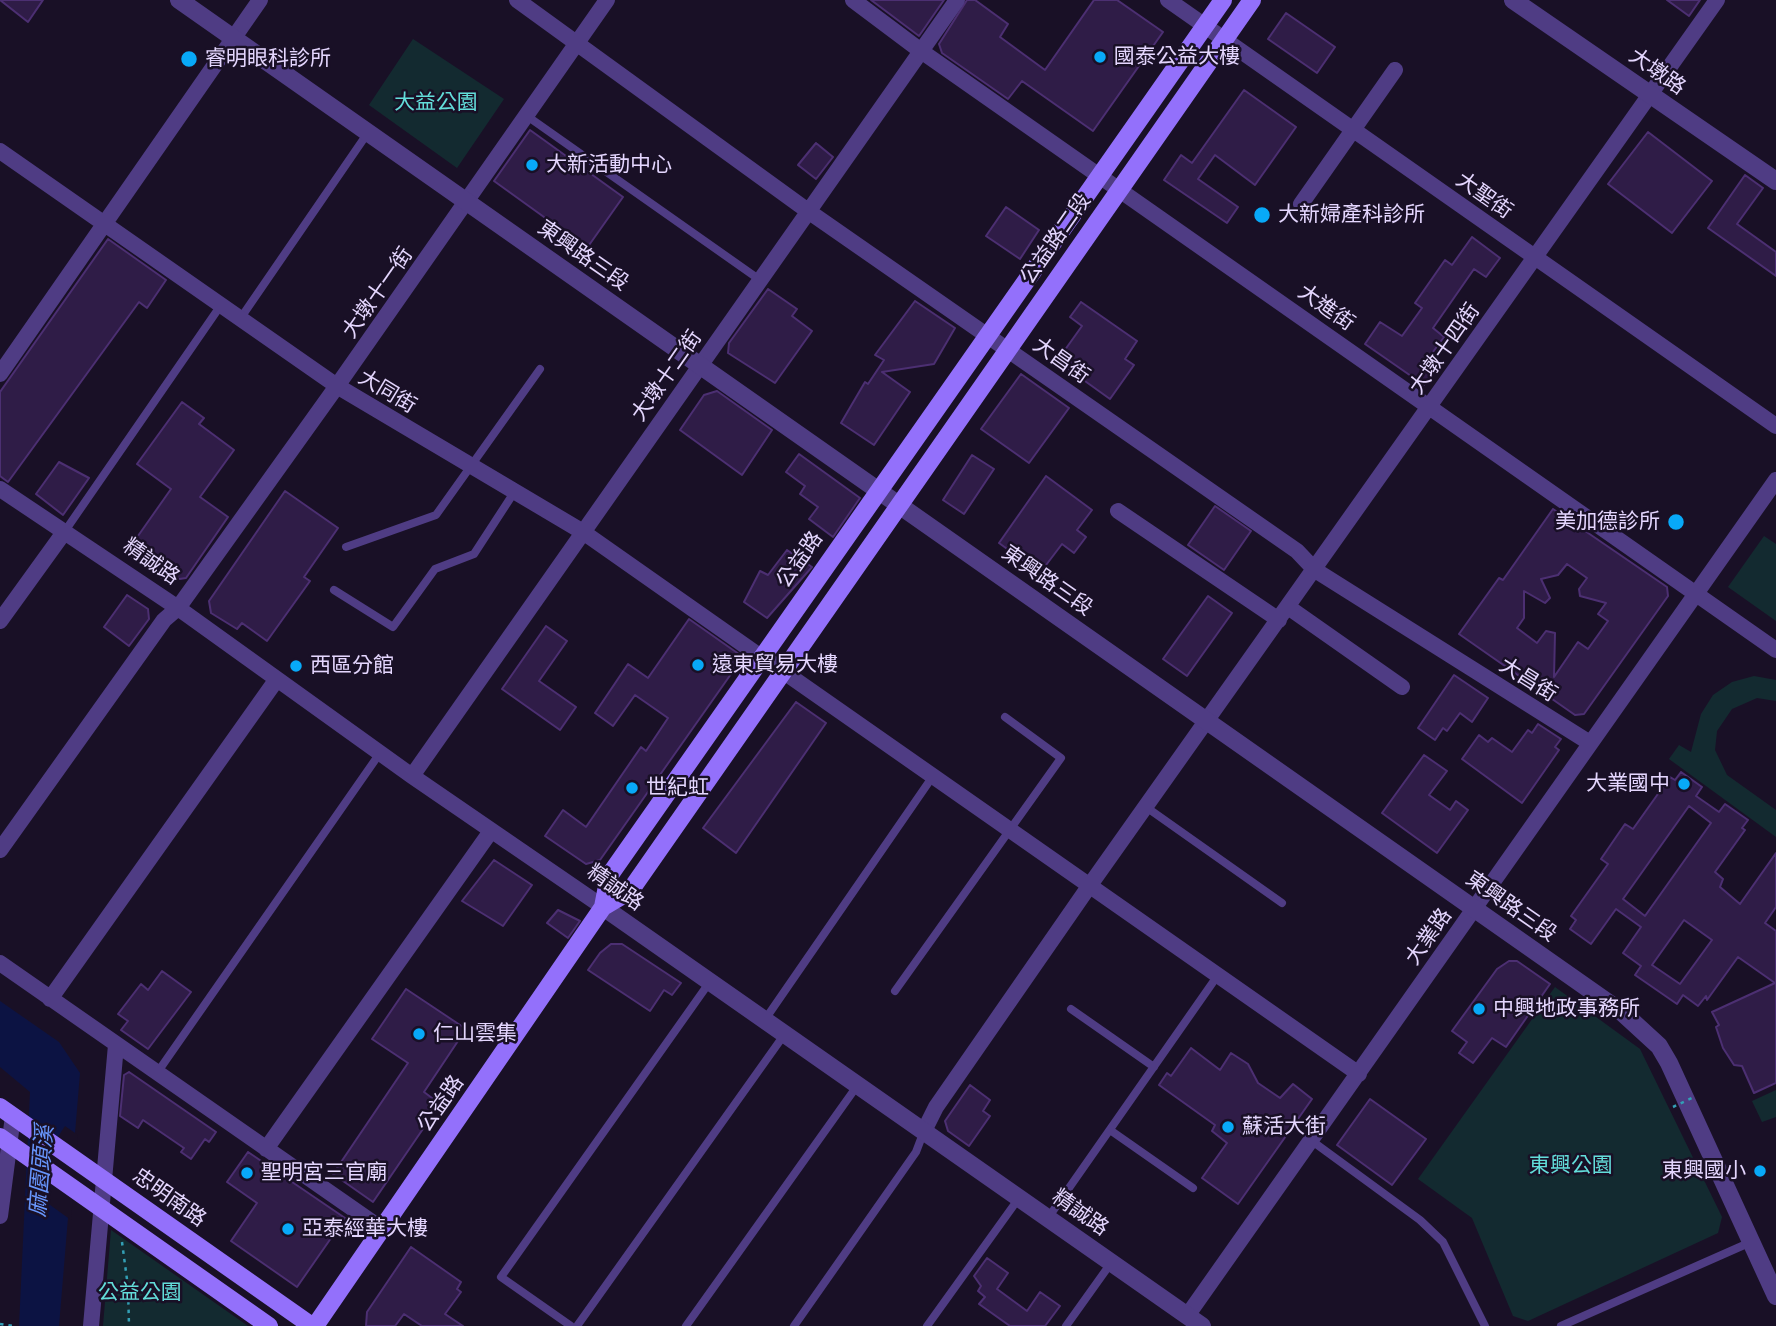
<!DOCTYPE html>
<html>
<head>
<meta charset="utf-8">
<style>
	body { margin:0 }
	canvas { display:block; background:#191026 }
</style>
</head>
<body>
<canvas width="1776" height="1326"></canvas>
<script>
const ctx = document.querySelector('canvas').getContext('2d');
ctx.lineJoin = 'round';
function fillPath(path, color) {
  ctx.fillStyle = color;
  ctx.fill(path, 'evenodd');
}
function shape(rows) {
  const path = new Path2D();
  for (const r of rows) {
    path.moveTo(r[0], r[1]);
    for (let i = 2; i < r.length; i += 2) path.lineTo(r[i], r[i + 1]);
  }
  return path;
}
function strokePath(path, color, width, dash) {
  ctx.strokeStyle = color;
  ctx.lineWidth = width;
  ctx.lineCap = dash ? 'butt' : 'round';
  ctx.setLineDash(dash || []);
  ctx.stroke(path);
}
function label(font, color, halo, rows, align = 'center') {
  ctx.font = font + ' "Noto Sans","Noto Sans TC",sans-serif';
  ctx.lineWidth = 5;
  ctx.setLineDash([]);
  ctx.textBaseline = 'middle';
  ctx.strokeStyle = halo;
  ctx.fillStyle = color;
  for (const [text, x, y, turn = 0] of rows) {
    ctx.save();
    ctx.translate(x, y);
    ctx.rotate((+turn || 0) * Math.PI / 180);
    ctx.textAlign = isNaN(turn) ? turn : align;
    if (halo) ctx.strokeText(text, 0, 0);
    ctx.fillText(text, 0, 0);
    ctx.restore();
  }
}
fillPath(shape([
	[413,39,504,99,457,168,369,105],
	[1764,536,1776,544,1776,621,1728,587],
	[1754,676,1776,680,1776,701,1757,698,1732,709,1717,731,1715,750,1727,775,1776,810,1776,837,1669,759,1679,745,1691,752,1701,714,1713,695,1732,682],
	[1555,987,1640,1049,1722,1217,1718,1233,1528,1321,1513,1316,1472,1218,1418,1179],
	[1776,1090,1776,1117,1762,1122,1752,1101],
	[111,1230,121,1237,248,1326,103,1326]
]), '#132a30');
fillPath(shape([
	[0,1001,59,1042,80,1073,59,1326,19,1326,30,1092,0,1067]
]), '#0c1343');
fillPath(shape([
	[65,1126,78,1135,71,1220,25,1187]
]), '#191026');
const building = shape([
	[0,0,43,0,28,22,0,0],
	[871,0,944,0,919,36,871,0],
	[967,0,975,0,1008,24,1000,37,1045,70,1094,0,1117,0,1163,32,1093,131,1022,81,1008,99,942,53,939,44,967,0],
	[1667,0,1700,0,1689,16,1667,0],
	[1286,13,1335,47,1317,73,1268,39,1286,13],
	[1244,90,1296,127,1255,185,1215,155,1198,179,1238,207,1227,223,1164,180,1181,155,1192,163,1244,90],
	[530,130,623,197,587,248,494,181,530,130],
	[1648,132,1712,181,1672,233,1608,184,1648,132],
	[816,143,833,157,816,179,798,165,816,143],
	[1745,175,1763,188,1737,224,1776,252,1776,276,1708,228,1745,175],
	[1006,207,1039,230,1020,259,986,236,1006,207],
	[1472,237,1500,258,1486,277,1474,269,1433,328,1444,337,1430,356,1440,363,1424,385,1365,344,1380,322,1402,336,1422,308,1415,303,1445,260,1452,265,1472,237],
	[108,239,166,280,147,308,139,302,8,482,0,476,0,392,108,239],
	[768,289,797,309,792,316,812,331,775,383,728,353,729,343,768,289],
	[915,301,955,328,934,364,882,372,910,392,874,445,841,423,865,382,868,384,884,360,875,355,915,301],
	[1081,302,1137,341,1125,359,1134,365,1110,399,1057,361,1082,326,1070,317,1081,302],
	[1021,374,1069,408,1029,463,981,429,1021,374],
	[717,391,772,430,742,475,680,430,704,395,717,391],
	[182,402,204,418,199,424,234,450,200,497,228,517,186,578,166,581,126,553,171,489,137,464,182,402],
	[799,454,860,498,833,537,809,519,818,507,800,494,805,486,786,472,799,454],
	[972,455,994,469,964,514,943,500,972,455],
	[59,462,89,478,63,515,36,494,59,462],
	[1046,476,1092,510,1077,530,1086,537,1074,553,1062,544,1040,573,999,543,1046,476],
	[285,491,338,528,304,577,310,581,267,641,242,623,237,629,211,613,209,601,285,491],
	[1215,506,1251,531,1224,570,1188,545,1215,506],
	[1553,509,1667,587,1668,596,1584,714,1575,715,1459,634,1499,578,1503,580,1553,509],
	[1567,564,1587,578,1579,589,1580,596,1606,603,1598,614,1608,621,1588,649,1578,642,1554,677,1555,633,1546,631,1537,643,1517,628,1524,618,1524,591,1545,603,1550,598,1541,579,1558,575,1567,564],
	[787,550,812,567,767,618,744,602,760,571,768,575,787,550],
	[127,595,148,609,149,619,129,646,104,627,127,595],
	[1208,596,1232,613,1187,676,1163,659,1208,596],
	[689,619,743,657,600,860,586,864,545,836,563,810,586,827,641,747,646,751,668,718,635,695,613,726,595,713,628,664,648,678,689,619],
	[546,626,567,641,539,681,576,707,560,730,502,689,546,626],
	[1454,675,1488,698,1472,722,1460,713,1447,731,1443,728,1435,740,1418,728,1454,675],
	[796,702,826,723,736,853,703,828,796,702],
	[1538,724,1561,739,1555,747,1559,750,1522,803,1462,759,1479,735,1488,742,1492,738,1512,752,1528,730,1532,733,1538,724],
	[1424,755,1447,771,1429,795,1450,810,1456,801,1468,810,1437,853,1382,813,1424,755],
	[1681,772,1702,787,1696,796,1719,812,1725,804,1748,820,1742,828,1745,830,1715,872,1723,879,1720,887,1740,904,1776,853,1776,907,1765,923,1776,931,1776,1083,1754,1093,1742,1066,1734,1065,1723,1048,1716,1027,1719,1025,1712,1012,1775,983,1738,957,1707,1000,1706,996,1698,1006,1683,995,1677,1004,1635,975,1641,966,1623,953,1641,927,1616,909,1591,944,1570,929,1576,920,1571,916,1608,864,1601,859,1625,824,1633,829,1670,777,1675,780,1681,772],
	[1689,806,1711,823,1645,916,1623,899,1689,806],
	[1684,920,1712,940,1680,984,1652,965,1684,920],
	[494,860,532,885,503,926,462,901,494,860],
	[558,910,580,921,568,938,547,923,558,910],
	[611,944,622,944,681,983,672,995,664,990,650,1011,588,970,600,953,611,944],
	[1509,961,1517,961,1550,984,1506,1047,1492,1038,1473,1063,1459,1053,1467,1042,1452,1031,1497,969,1509,961],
	[162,971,191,992,148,1049,121,1030,128,1021,118,1014,141,984,148,990,162,971],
	[406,989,466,1029,424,1092,440,1104,373,1202,333,1174,408,1063,372,1039,406,989],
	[1191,1048,1220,1070,1231,1053,1248,1064,1258,1083,1280,1098,1293,1084,1312,1099,1238,1204,1202,1178,1227,1143,1212,1131,1215,1125,1159,1085,1167,1073,1171,1076,1191,1048],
	[129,1072,216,1132,209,1142,205,1139,191,1159,181,1152,184,1148,143,1120,138,1128,120,1116,124,1075,129,1072],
	[970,1085,990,1100,983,1111,990,1116,969,1146,948,1131,945,1121,970,1085],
	[1370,1099,1426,1139,1392,1185,1337,1145,1370,1099],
	[248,1152,345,1218,297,1287,231,1241,257,1203,227,1182,248,1152],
	[411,1247,461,1282,457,1289,461,1292,445,1314,463,1326,422,1326,404,1314,395,1326,366,1326,367,1312,411,1247],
	[987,1258,1008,1273,997,1289,1027,1311,1040,1292,1060,1306,1045,1326,1010,1326,979,1304,985,1297,978,1291,981,1286,974,1276,987,1258]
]);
fillPath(building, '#2f1c47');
strokePath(building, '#4c2f72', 2);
strokePath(shape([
	[122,1242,128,1287,129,1326],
	[0,1324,13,1326]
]), '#339fb5', 2.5, [3.5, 5]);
strokePath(shape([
	[527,116,760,280],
	[240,319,367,134],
	[65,531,221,305],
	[346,547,436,515,540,369],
	[334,590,393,627,435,569,474,554,515,491],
	[1146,807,1282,903],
	[895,991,1061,758,1005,717],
	[1071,1009,1154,1067],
	[764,1021,933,776],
	[157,1073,380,753],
	[1110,1130,1193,1188],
	[1312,1141,1420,1220,1443,1242,1485,1326],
	[1048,1218,1218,975],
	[571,1326,501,1277,709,983],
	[577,1326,784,1035],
	[686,1326,857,1086],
	[794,1326,916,1152,924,1131],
	[927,1326,1019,1198],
	[1066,1326,1111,1263],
	[1561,1326,1751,1242]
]), '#4f3c84', 8);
strokePath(shape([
	[517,0,808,211,1297,551,1315,570,1590,743],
	[853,0,921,51,1776,650],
	[1168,0,1776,426],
	[0,151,337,386,583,532,761,657],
	[1301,204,1395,70],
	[0,374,260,0],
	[0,489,178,608,412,776,603,907],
	[1118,511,1279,620],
	[1288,607,1402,687],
	[0,621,65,531],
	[784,672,1359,1074],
	[412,776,957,0],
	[0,850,164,620,178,608,337,386,607,0],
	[0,963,382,1229],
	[50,999,277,679],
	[924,1131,936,1107,1090,885,1717,0],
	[266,1149,491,831],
	[0,1216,13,1116],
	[1187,1316,1776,480],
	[91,1326,116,1045]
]), '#4f3c84', 16);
strokePath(shape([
	[179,0,1623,1013,1659,1046,1669,1063,1776,1296],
	[1513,0,1776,181],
	[761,657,784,672],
	[603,907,1202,1326]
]), '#4f3c84', 18);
strokePath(shape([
	[603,907,609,876,1223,0],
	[0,1107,312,1326],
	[0,1137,269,1326],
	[315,1326,603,907,630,891,1252,0]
]), '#9370fb', 18);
strokePath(shape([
	[1673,1107,1694,1097]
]), '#339fb5', 2.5, [3.5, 5]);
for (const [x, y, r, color] of [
	[1100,57,7,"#08a9f8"],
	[189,59,9,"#08a9f8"],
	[532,165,7,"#08a9f8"],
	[1262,215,9,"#08a9f8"],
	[1676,522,9,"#08a9f8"],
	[698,665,7,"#08a9f8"],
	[296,666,7,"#08a9f8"],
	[1684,784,7,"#08a9f8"],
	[632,788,7,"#08a9f8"],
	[1479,1009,7,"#08a9f8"],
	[419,1034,7,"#08a9f8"],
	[1228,1127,7,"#08a9f8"],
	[1760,1171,7,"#08a9f8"],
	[247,1173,7,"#08a9f8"],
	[288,1229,7,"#08a9f8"]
]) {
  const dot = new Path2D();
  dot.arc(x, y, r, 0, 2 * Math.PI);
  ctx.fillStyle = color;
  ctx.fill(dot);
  strokePath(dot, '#191026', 2.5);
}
label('21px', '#e4d6fe', '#191026', [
	["國泰公益大樓",1114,57],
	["睿明眼科診所",205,59],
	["大新活動中心",546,165],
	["大新婦產科診所",1278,215],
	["美加德診所",1660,522,"right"],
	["遠東貿易大樓",712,665],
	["西區分館",310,666],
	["大業國中",1670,784,"right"],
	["世紀虹",646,788],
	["中興地政事務所",1493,1009],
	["仁山雲集",433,1034],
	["蘇活大街",1242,1127],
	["東興國小",1746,1171,"right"],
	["聖明宮三官廟",261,1173],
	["亞泰經華大樓",302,1229]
], 'left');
label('21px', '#e4d6fe', '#191026', [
	["大墩路",1657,72,35],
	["大聖街",1484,196,35],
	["公益路二段",1056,239,-55],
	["東興路三段",583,256,35],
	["大墩十一街",378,293,-55],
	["大進街",1326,308,35],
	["大墩十四街",1445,349,-55],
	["大昌街",1061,361,35],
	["大墩十二街",667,376,-55],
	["大同街",387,392,31],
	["公益路",800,560,-55],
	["精誠路",151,562,35],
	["東興路三段",1047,581,35],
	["大昌街",1528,680,32],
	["精誠路",615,888,35],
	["東興路三段",1511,907,35],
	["大業路",1429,937,-55],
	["公益路",441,1104,-55],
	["忠明南路",169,1198,35],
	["精誠路",1080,1213,35]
]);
label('21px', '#63ddda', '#191026', [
	["大益公園",436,103],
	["東興公園",1571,1166],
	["公益公園",140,1293]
]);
label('italic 23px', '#6795fb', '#191026', [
	["麻園頭溪",42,1171,-85]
]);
</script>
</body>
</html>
